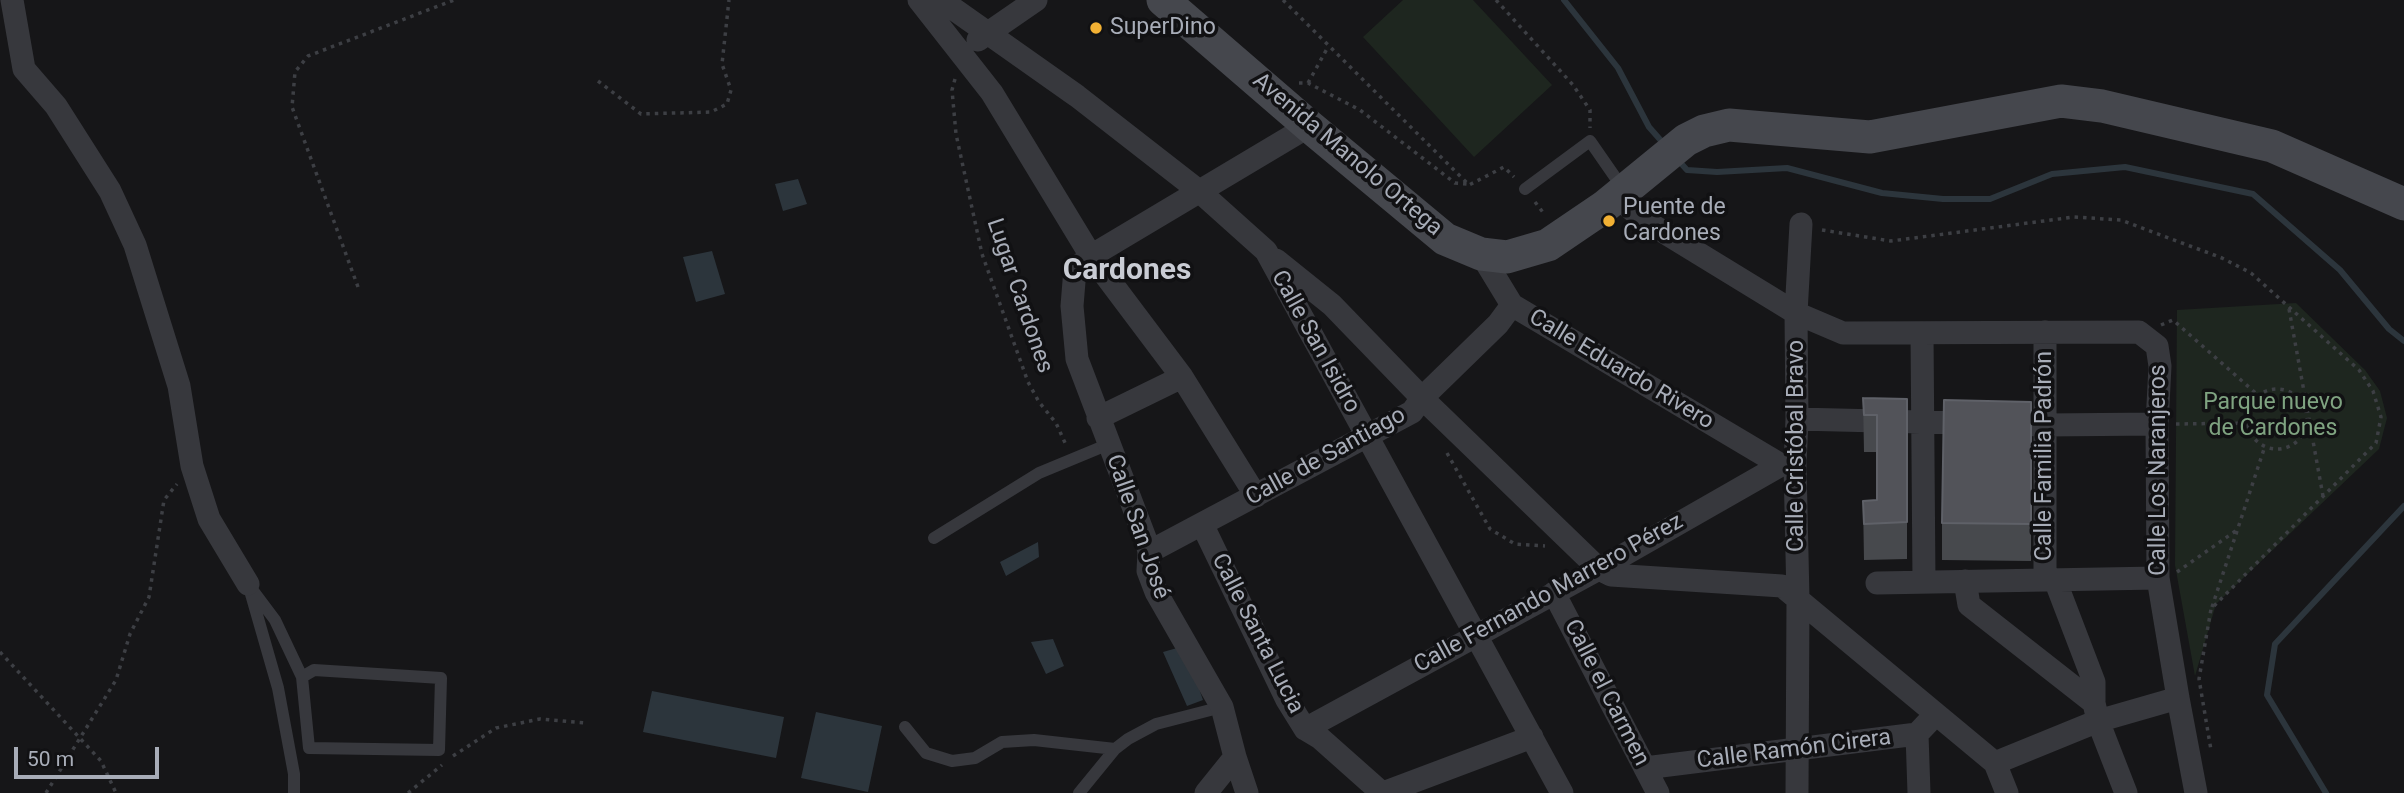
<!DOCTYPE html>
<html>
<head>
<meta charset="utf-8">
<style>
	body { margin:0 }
	#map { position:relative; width:2404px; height:793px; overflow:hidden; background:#161618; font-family:Roboto,sans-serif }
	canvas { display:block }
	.scale { position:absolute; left:14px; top:747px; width:145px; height:32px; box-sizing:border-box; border:4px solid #a8adb8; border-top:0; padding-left:9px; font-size:21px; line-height:24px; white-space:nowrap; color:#a8adb8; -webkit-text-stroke:5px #111113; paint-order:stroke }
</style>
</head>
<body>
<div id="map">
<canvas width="2404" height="793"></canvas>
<div class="scale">50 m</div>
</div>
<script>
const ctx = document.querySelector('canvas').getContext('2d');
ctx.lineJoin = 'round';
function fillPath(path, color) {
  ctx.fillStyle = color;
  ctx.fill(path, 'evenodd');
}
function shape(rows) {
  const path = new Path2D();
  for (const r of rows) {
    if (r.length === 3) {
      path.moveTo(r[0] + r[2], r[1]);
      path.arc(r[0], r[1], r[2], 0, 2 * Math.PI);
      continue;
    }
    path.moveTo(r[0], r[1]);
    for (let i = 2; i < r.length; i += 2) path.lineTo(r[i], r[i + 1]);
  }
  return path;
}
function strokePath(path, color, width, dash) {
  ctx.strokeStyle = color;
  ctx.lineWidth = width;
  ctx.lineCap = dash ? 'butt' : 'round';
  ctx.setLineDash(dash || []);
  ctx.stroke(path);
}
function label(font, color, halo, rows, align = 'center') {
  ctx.font = font + ' Roboto,sans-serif';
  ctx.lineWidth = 7;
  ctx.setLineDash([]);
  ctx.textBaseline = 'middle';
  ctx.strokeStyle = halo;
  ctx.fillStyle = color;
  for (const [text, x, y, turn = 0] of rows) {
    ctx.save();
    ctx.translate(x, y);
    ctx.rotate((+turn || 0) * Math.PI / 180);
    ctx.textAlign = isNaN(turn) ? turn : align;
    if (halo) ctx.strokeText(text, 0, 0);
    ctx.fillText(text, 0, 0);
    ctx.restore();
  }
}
fillPath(shape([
	[1403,0,1473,0,1552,85,1474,157,1363,37],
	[2296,303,2365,370,2380,391,2387,418,2379,449,2216,604,2195,676,2175,565,2177,310]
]), '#1e261f');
fillPath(shape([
	[798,179,807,204,783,211,775,184],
	[712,251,725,294,696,302,683,257],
	[1038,542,1039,557,1006,576,1000,562],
	[1053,639,1064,666,1046,674,1031,642],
	[1177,648,1195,677,1203,700,1187,706,1163,652],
	[652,691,784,717,776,758,643,732],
	[816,712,882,726,868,792,801,778]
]), '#2c353c');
strokePath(shape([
	[1564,0,1618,68,1649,127,1664,144],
	[1678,160,1687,170,1717,172,1787,168,1882,193,1943,199,1990,199,2052,174,2125,167,2253,194,2340,270,2389,329,2404,341],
	[2326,793,2267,695,2275,644,2404,506]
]), '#2c353c', 6);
strokePath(shape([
	[1283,0,1469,185,1504,167,1514,177],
	[1496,0,1573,85,1590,110,1590,128],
	[955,79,952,90,956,134,982,254,1028,382,1039,402,1056,423,1066,445],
	[598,81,641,114,711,112,727,104,731,90,722,64,729,0],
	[1299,83,1308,83,1360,110,1455,183,1467,184],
	[1308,83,1328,47],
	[1535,202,1545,215],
	[1822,230,1891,241,2074,217,2121,220,2222,258,2251,273,2359,370,2373,391,2381,417,2376,443,2211,609,2199,679,2211,750],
	[358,287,292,107,295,72,308,56,454,0],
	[2289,309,2323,496],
	[2161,325,2173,320,2259,396],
	[2277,419,30],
	[2176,424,2248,423],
	[1447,453,1490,529,1515,544,1545,546],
	[2177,572,2237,530],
	[2212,607,2265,446],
	[0,652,101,761,116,793],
	[453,756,496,728,540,719,585,723],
	[46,793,116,680,130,634,149,597,164,500,177,484],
	[408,793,442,765]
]), '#3d3f44', 3.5, [3.5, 5]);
strokePath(shape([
	[1525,189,1590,141,1624,190],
	[934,538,1039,473,1109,444],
	[248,584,275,620,302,677,309,748,439,750,441,678,314,670,302,677],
	[251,594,278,688,294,774,294,793],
	[905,727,926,753,952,761,975,758,1002,742,1034,740,1115,749],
	[1079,793,1115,749,1128,739,1156,724,1222,707]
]), '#37383d', 12);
strokePath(shape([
	[12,0,24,69,56,106,110,191,135,245,179,386,192,466,209,519,248,584],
	[919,0,992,93,1091,256,1182,377,1256,496],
	[941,0,1077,96,1199,191,1266,251,1562,793],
	[978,40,1036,0],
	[1617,197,1644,220,1796,313,1797,419,1795,465,1798,599,1797,793],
	[1801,224,1796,313,1843,333,2139,332,2157,346,2160,366,2157,424,2158,578,2178,698,2196,793],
	[1481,254,1512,305,1781,465],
	[1276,260,1332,305,1422,398,1599,569,1611,575,1782,586,1995,763,2007,793],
	[1922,333,1924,582],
	[1098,418,1182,377],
	[1797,419,2045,425,2157,424],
	[1202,524,1287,700,1305,729,1320,738,1382,793],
	[1149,552,1412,412,1422,398,1498,324,1512,305],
	[2045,580,2045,332],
	[2055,580,2094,682,2094,703,2098,721,2126,793],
	[1965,581,1969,605,2094,703],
	[1877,583,2158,578],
	[1554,593,1658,793],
	[1305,729,1599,569,1781,465,1795,465],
	[1917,734,1919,793],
	[1995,763,2098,721,2178,698],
	[1645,768,1917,734,1935,715],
	[1206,793,1235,757],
	[1247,793,1235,757,1222,707,1156,592,1148,571,1149,552,1147,543,1077,359,1072,306,1075,269,1091,256,1309,126],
	[1383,793,1532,737]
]), '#37383d', 23);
strokePath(shape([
	[1163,0,1309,126,1445,239,1481,254,1507,257,1548,245,1604,207,1686,140,1704,131,1729,125,1870,137,2061,101,2102,106,2272,146,2404,204]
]), '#45474d', 33);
fillPath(shape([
	[1863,398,1907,399,1907,559,1864,560,1863,501,1877,500,1877,452,1864,452],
	[2031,402,2031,561,1942,560,1942,523]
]), '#47494d');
const building = shape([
	[1863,398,1907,399,1907,522,1864,524,1863,501,1877,500,1877,415,1864,415,1863,398],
	[1944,400,2031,402,2031,524,1942,523,1944,400]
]);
fillPath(building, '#525359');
strokePath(building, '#5f6168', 2);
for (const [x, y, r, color] of [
	[1096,28,7,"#f2b134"],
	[1609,221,7,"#f2b134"]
]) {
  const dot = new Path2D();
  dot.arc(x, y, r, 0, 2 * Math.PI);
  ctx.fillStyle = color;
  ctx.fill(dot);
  strokePath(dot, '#111113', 2.5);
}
label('23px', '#a8adb8', '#111113', [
	["SuperDino",1110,28],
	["Puente de",1623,208],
	["Cardones",1623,234]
], 'left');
label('23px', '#a8adb8', '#111113', [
	["Avenida Manolo Ortega",1347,155,40],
	["Lugar Cardones",1019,296,71],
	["Calle San Isidro",1315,342,61],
	["Calle Eduardo Rivero",1621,370,31],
	["Calle Cristóbal Bravo",1797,446,-90],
	["Calle Familia Padrón",2045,456,-90],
	["Calle de Santiago",1326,457,-29],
	["Calle Los Naranjeros",2159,470,-90],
	["Calle San José",1137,527,71],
	["Calle Fernando Marrero Pérez",1549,594,-29],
	["Calle Santa Lucia",1257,634,63],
	["Calle el Carmen",1606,693,63],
	["Calle Ramón Cirera",1794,750,-7]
]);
label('23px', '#7fa381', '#111113', [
	["Parque nuevo",2273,403],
	["de Cardones",2273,429]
]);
label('bold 30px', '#c9ccd4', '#111113', [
	["Cardones",1127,271]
]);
</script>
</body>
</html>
